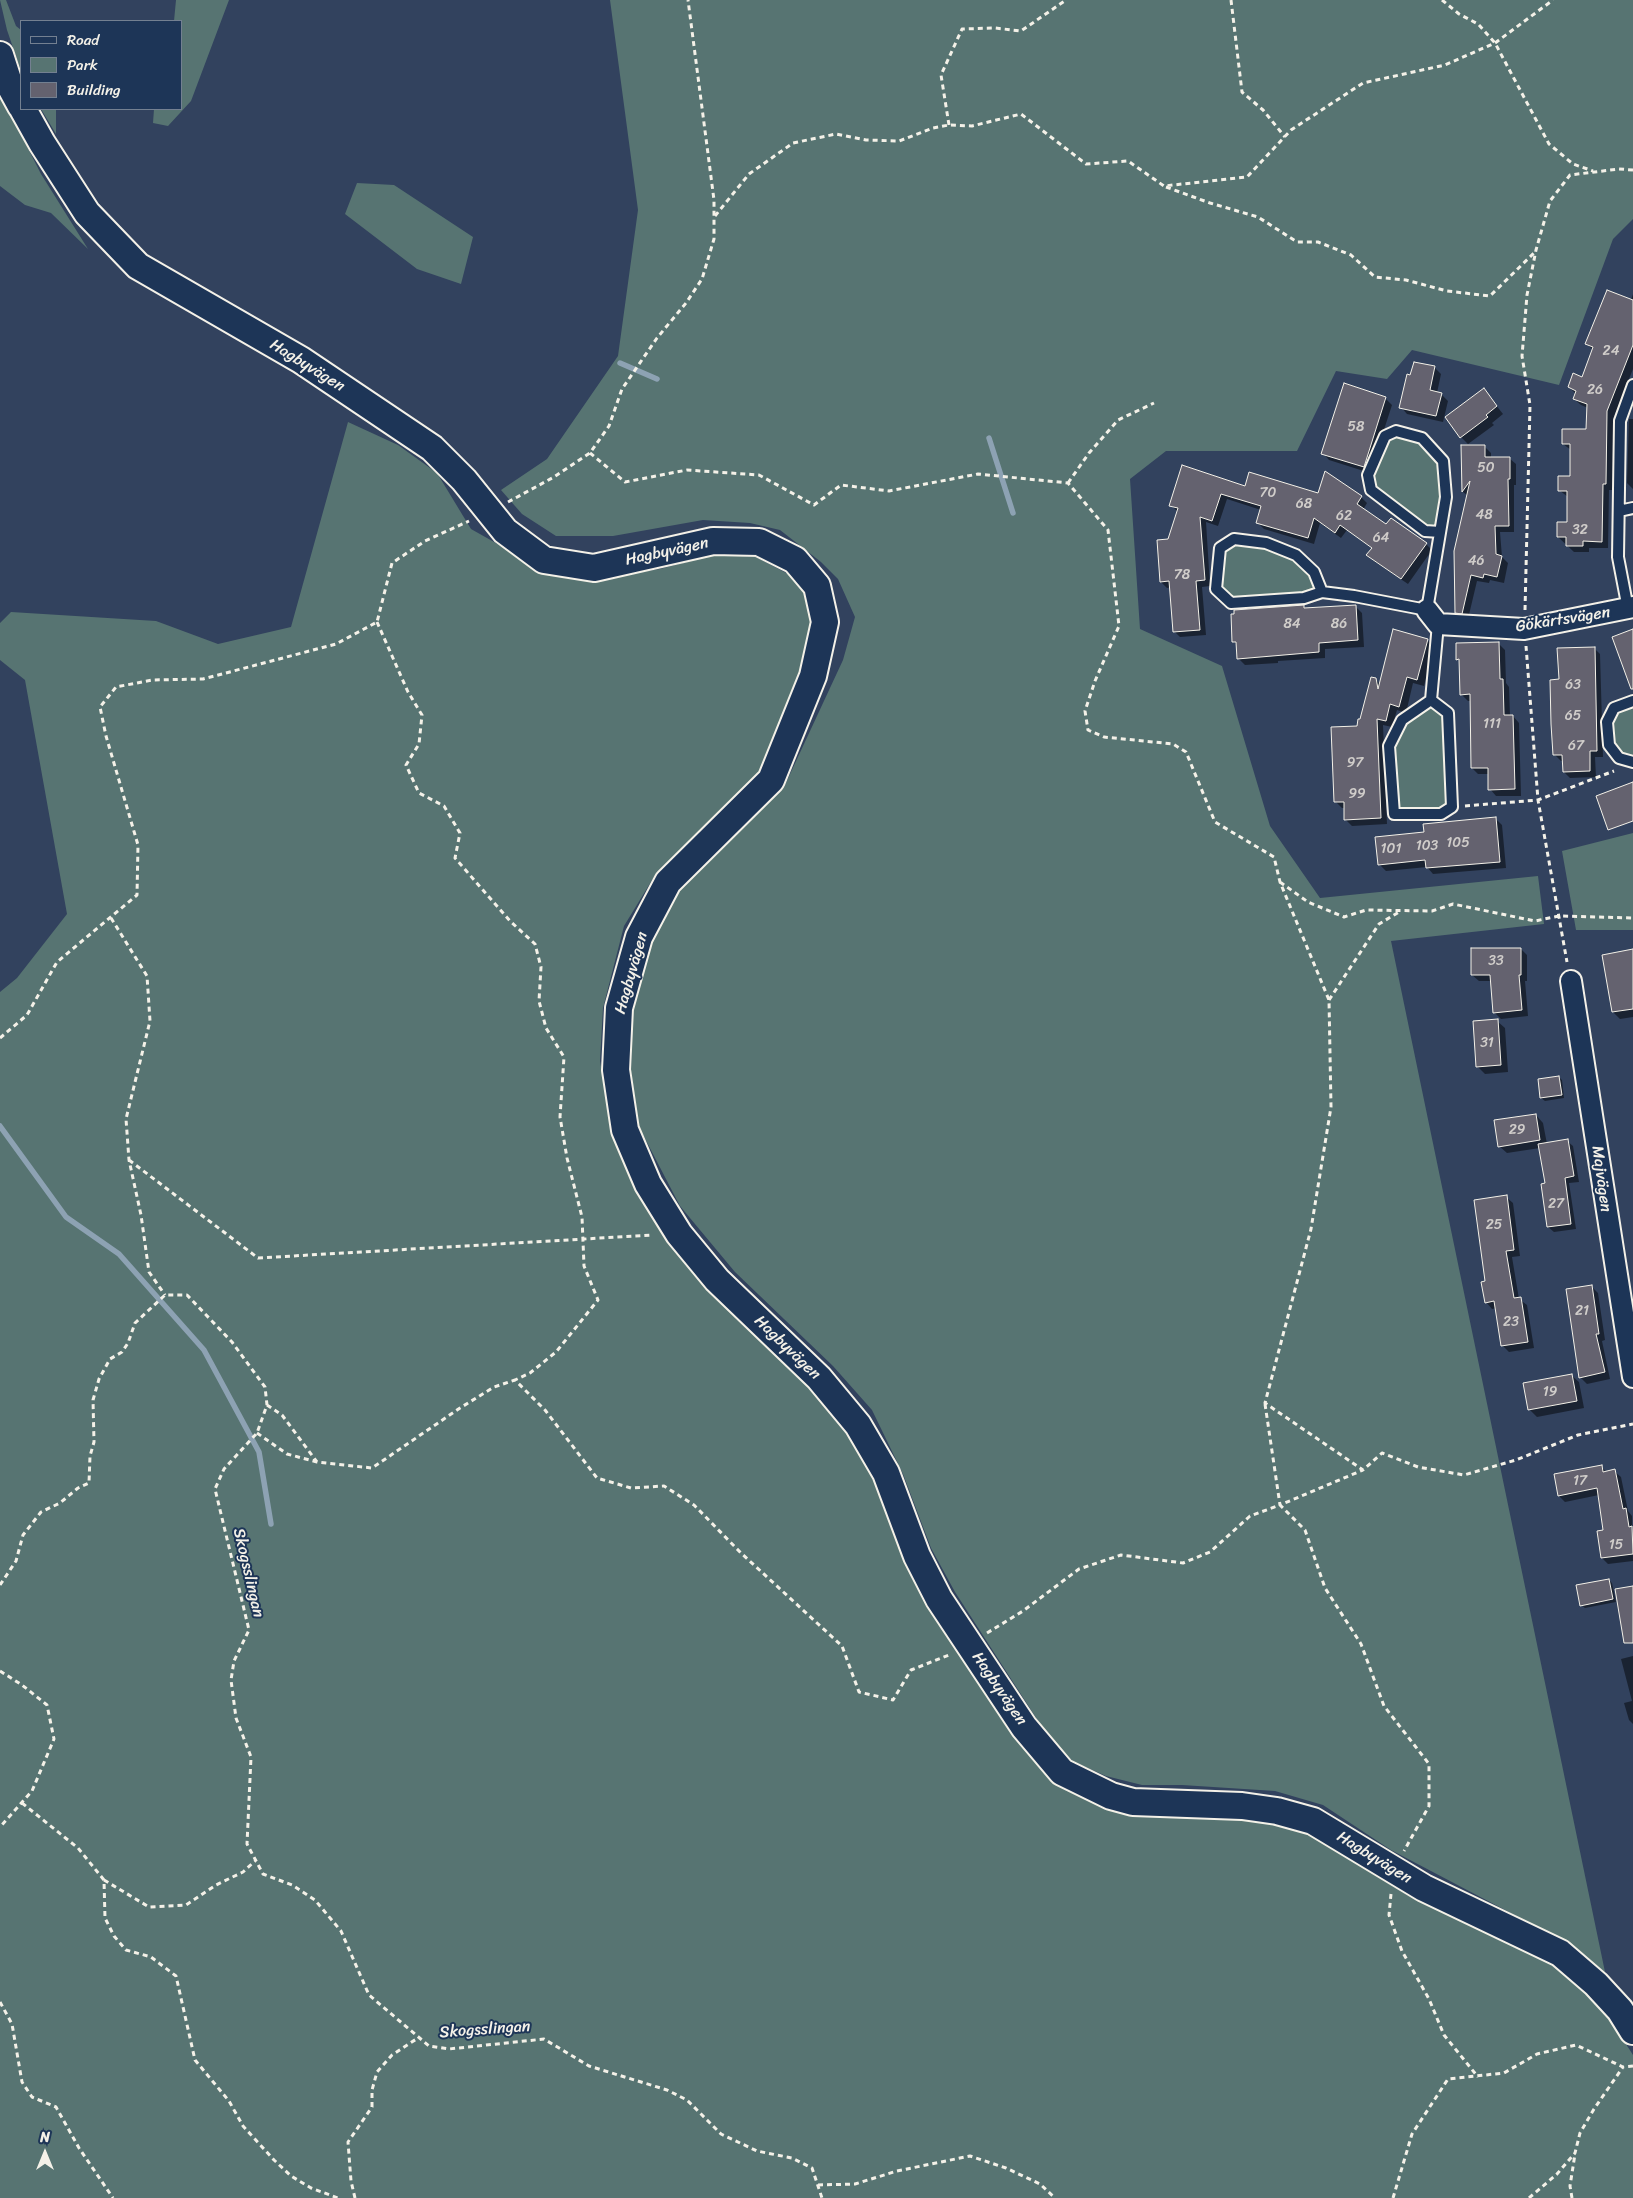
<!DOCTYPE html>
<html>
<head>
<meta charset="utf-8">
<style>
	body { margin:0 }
	#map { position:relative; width:1633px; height:2198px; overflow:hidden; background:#32425e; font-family:Sriracha,sans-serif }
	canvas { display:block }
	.legend { position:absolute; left:20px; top:20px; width:162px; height:90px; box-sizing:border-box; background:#1d3557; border:1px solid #738091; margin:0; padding:6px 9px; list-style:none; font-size:15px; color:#f4f1e8 }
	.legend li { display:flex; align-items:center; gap:10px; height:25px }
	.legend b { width:25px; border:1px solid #738091 }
	.north { position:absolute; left:20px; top:2128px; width:50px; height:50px; -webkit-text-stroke:4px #1d3557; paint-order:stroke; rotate:0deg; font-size:14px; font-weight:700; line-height:20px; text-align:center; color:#f4f1e8 }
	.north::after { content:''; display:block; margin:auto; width:18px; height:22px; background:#f4f1e8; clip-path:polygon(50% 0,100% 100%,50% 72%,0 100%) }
</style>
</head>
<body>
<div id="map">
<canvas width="1633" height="2198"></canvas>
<ul class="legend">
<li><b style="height:6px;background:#1d3557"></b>Road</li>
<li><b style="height:14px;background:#577472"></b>Park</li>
<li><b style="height:14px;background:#64626f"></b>Building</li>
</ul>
<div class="north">N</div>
</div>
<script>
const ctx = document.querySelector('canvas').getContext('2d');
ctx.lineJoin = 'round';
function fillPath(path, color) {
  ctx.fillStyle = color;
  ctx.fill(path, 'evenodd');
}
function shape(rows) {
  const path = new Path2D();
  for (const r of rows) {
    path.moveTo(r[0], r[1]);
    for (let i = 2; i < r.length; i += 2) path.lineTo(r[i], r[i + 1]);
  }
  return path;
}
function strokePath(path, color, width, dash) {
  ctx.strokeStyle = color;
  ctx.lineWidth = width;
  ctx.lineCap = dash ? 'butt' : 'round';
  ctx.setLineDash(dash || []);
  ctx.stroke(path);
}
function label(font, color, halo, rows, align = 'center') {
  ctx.font = font + ' Sriracha,sans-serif';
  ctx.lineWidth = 4;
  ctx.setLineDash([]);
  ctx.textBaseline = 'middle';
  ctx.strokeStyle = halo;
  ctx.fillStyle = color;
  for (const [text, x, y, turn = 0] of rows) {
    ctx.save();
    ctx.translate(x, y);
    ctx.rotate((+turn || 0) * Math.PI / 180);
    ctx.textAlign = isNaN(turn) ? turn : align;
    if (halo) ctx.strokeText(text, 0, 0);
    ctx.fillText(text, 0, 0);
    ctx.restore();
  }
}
fillPath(shape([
	[0,0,6,0,16,26,21,30,21,71,7,30],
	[176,0,229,0,191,101,168,126,153,123,154,109,181,109,181,21,174,21],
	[610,0,1633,0,1633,219,1613,239,1559,385,1412,350,1387,379,1336,371,1297,451,1166,451,1130,479,1140,629,1222,666,1270,826,1320,898,1538,876,1544,924,1391,941,1605,1972,1566,1942,1391,1850,1323,1805,1275,1791,1182,1785,1142,1785,1106,1776,1074,1762,1051,1741,955,1592,931,1548,903,1474,872,1410,833,1366,735,1272,680,1206,639,1127,631,1072,632,1008,650,938,680,890,784,787,843,660,855,617,838,579,821,562,780,530,750,523,703,520,613,536,556,536,522,514,501,490,547,459,618,356,638,210],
	[0,93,41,174,88,249,51,213,25,205,0,186],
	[41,109,56,109,56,134],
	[357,183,394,185,473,237,461,284,417,269,345,214],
	[348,422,398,445,437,473,471,529,549,573,605,577,660,569,717,554,756,557,788,574,807,596,813,622,808,651,760,773,657,872,624,926,603,1008,600,1061,613,1132,842,1419,881,1487,905,1555,1104,1807,1149,1816,1280,1820,1340,1851,1407,1895,1552,1960,1585,1989,1610,2019,1633,2055,1633,2198,0,2198,0,992,17,978,67,914,25,680,0,660,0,623,11,612,156,621,218,644,291,627],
	[1396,431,1422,438,1443,461,1440,532,1425,531,1371,490,1368,475,1385,436],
	[1234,539,1296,555,1322,592,1231,603,1216,589,1220,548],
	[1431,700,1448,713,1452,807,1441,814,1394,814,1389,746,1402,720],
	[1633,701,1633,762,1609,745,1614,708],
	[1633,833,1633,930,1576,930,1562,851]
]), '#577472');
fillPath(shape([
	[1633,294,1633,369,1613,419,1620,426,1618,490,1609,490,1608,548,1589,548,1589,552,1574,552,1558,537,1568,523,1568,497,1559,490,1571,477,1571,450,1563,444,1588,431,1588,408,1581,405,1574,399,1576,394,1569,387,1582,378,1593,350,1587,344,1631,300],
	[1435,368,1441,374,1437,393,1441,394,1448,401,1443,422,1407,414,1401,407],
	[1484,390,1503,414,1492,423,1494,425,1468,444,1461,437],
	[1385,398,1392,405,1370,473,1329,460,1323,453],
	[1629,419,1633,419,1633,489,1627,483],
	[1463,446,1484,446,1491,453,1491,458,1509,458,1516,464,1516,485,1514,485,1514,532,1500,532,1502,557,1508,563,1504,583,1490,580,1489,583,1477,581,1468,619,1463,619,1456,613,1468,496,1463,492],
	[1246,487,1361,497,1367,503,1363,510,1386,526,1426,544,1432,550,1408,584,1374,561,1368,555,1373,549,1347,530,1341,538,1320,523,1314,544,1264,529,1258,523,1261,510,1227,499,1218,526,1206,522,1210,586,1202,587,1206,635,1180,637,1174,631,1171,587,1167,588,1161,582,1169,540,1178,512,1171,505],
	[1304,606,1306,609,1355,606,1362,613,1364,647,1325,649,1325,658,1278,661,1278,663,1245,665,1238,658,1238,646,1234,642,1236,615],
	[1427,640,1434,646,1424,686,1413,683,1406,713,1397,710,1392,727,1383,725,1387,824,1352,826,1345,819,1345,808,1342,808,1336,802,1357,727,1375,679,1380,684],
	[1499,644,1505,650,1506,683,1509,687,1510,716,1513,716,1519,723,1521,796,1496,796,1490,789,1489,774,1478,774,1472,768,1471,701,1468,701,1461,694,1461,662,1457,659],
	[1594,648,1600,654,1603,757,1595,757,1596,777,1570,778,1564,772,1564,761,1561,761,1554,754,1560,681],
	[1496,819,1502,825,1506,868,1433,874,1427,867,1386,871,1379,864,1425,834],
	[1521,949,1527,955,1527,981,1525,981,1528,1016,1501,1019,1494,1012,1492,981,1479,981,1472,975],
	[1633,953,1633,1017,1620,1019,1613,1012],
	[1497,1021,1505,1028,1508,1072,1485,1074,1477,1066],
	[1559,1077,1562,1080,1564,1098,1545,1101,1541,1098],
	[1536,1115,1543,1123,1547,1144,1567,1141,1573,1146,1579,1182,1569,1183,1576,1229,1554,1232,1548,1227,1546,1184,1540,1148,1507,1153,1499,1146],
	[1506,1197,1513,1203,1520,1256,1512,1257,1519,1299,1527,1305,1534,1348,1509,1352,1503,1346,1497,1308,1492,1309,1486,1302,1487,1282],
	[1591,1286,1598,1293,1605,1340,1602,1341,1610,1379,1587,1384,1580,1377],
	[1571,1375,1579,1382,1584,1408,1537,1417,1530,1410,1525,1384],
	[1601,1467,1607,1472,1614,1471,1621,1477,1628,1511,1632,1516,1633,1561,1608,1564,1602,1558,1599,1532,1604,1531,1599,1495,1565,1502,1559,1496],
	[1609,1580,1612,1583,1616,1602,1585,1608,1581,1605],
	[1633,1656,1633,1724,1629,1720,1624,1703,1632,1701,1621,1659]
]), '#0007');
strokePath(shape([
	[620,363,657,379],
	[989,438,1013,513],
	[0,1126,66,1217,119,1254,204,1350,259,1452,271,1524]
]), '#8da2b3', 5.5);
const building = shape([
	[1607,290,1633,300,1633,345,1607,411,1606,484,1603,484,1602,542,1583,541,1583,546,1566,546,1566,537,1557,537,1557,522,1567,522,1567,491,1558,491,1558,476,1570,476,1570,444,1562,444,1562,429,1586,429,1587,404,1573,399,1576,391,1568,387,1573,373,1582,377,1593,347,1585,344,1607,290],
	[1414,362,1435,366,1430,390,1442,393,1436,416,1399,408,1407,374,1410,375,1414,362],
	[1344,383,1386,397,1364,467,1321,454,1344,383],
	[1484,388,1497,406,1486,415,1488,417,1460,438,1445,417,1484,388],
	[1461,445,1485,445,1485,457,1510,457,1510,479,1508,479,1509,526,1495,526,1496,554,1502,556,1497,577,1484,574,1483,578,1471,575,1462,614,1455,613,1454,551,1470,481,1462,492,1461,445],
	[1182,465,1245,486,1249,472,1318,493,1325,471,1362,496,1357,504,1386,524,1391,518,1427,543,1401,579,1366,555,1372,548,1340,525,1335,533,1314,518,1308,538,1256,523,1261,506,1221,494,1212,521,1200,517,1205,580,1196,581,1200,630,1173,632,1169,581,1160,582,1157,540,1168,539,1178,508,1169,506,1182,465],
	[1304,605,1304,608,1356,605,1358,640,1319,643,1319,652,1237,659,1236,642,1232,642,1231,614,1234,614,1234,610,1304,605],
	[1393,629,1428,639,1417,680,1407,677,1399,707,1390,704,1386,721,1377,719,1381,818,1344,820,1344,802,1334,802,1331,727,1357,726,1358,719,1360,719,1371,677,1376,678,1378,689,1393,629],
	[1633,629,1633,689,1631,689,1612,637,1633,629],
	[1499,642,1500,679,1503,679,1504,715,1513,715,1515,789,1488,790,1488,768,1471,768,1470,694,1460,695,1459,659,1456,660,1456,643,1499,642],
	[1595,647,1597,751,1590,751,1590,771,1563,772,1562,755,1553,755,1551,724,1550,680,1559,679,1557,648,1595,647],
	[1633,782,1633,821,1608,830,1596,796,1633,782],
	[1496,817,1500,862,1426,868,1425,860,1378,865,1375,837,1424,832,1423,824,1496,817],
	[1471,948,1521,948,1521,975,1519,975,1522,1010,1493,1013,1490,975,1471,975,1471,948],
	[1633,949,1633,1009,1612,1012,1602,955,1633,949],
	[1498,1019,1501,1065,1476,1067,1473,1021,1498,1019],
	[1559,1076,1562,1095,1540,1098,1538,1079,1559,1076],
	[1536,1114,1540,1140,1498,1147,1494,1120,1536,1114],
	[1568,1139,1574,1176,1565,1178,1571,1224,1547,1227,1541,1184,1545,1183,1538,1144,1568,1139],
	[1507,1195,1514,1250,1506,1251,1514,1298,1521,1297,1528,1342,1501,1346,1494,1301,1485,1303,1481,1282,1485,1281,1474,1200,1507,1195],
	[1592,1285,1599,1334,1596,1334,1605,1372,1579,1378,1566,1289,1592,1285],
	[1572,1374,1577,1401,1528,1410,1523,1383,1572,1374],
	[1602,1465,1603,1472,1615,1469,1623,1509,1626,1508,1629,1527,1632,1526,1633,1554,1601,1558,1597,1531,1603,1530,1597,1488,1558,1496,1554,1474,1602,1465],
	[1609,1579,1613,1599,1580,1606,1576,1585,1609,1579],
	[1633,1586,1633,1643,1624,1643,1615,1589,1633,1586]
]);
fillPath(building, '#64626f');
strokePath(building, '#f4f1e8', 1);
const service = shape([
	[1619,511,1633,508],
	[1322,592,1304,598,1231,603,1216,589,1220,548,1234,539,1266,543,1296,555,1314,572,1322,592,1354,596,1427,610,1446,497,1443,461,1422,438,1396,431,1385,436,1368,475,1371,490,1425,531,1440,532],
	[1628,609,1618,557,1620,421,1633,385],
	[1431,700,1448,713,1452,807,1441,814,1394,814,1389,746,1402,720,1431,700,1438,624],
	[1633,701,1614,708,1607,722,1609,745,1619,758,1633,762]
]);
const minor = shape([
	[1427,610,1438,624,1524,629,1633,607],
	[1571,981,1633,1377]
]);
const tertiary = shape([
	[0,55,10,86,21,106],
	[23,109,42,143,87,213,138,266,301,360,432,448,464,480,505,531,544,560,594,568,713,541,759,542,795,560,817,586,825,622,813,676,771,780,668,882,639,937,619,1008,616,1070,625,1130,648,1184,679,1234,717,1280,819,1378,858,1425,886,1473,917,1556,939,1599,1024,1727,1062,1772,1111,1796,1133,1802,1242,1806,1277,1811,1313,1821,1424,1888,1560,1953,1596,1984,1620,2010,1633,2031]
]);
strokePath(service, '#f4f1e8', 14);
strokePath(minor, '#f4f1e8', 24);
strokePath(tertiary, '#f4f1e8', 30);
strokePath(shape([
	[1231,0,1242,92,1263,110,1285,137],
	[1442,0,1459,14,1478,24,1495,43,1549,144,1573,164,1593,171],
	[949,125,941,75,962,29,995,28,1021,31,1066,0],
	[1166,187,1210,203,1258,217,1297,242,1318,242,1351,255,1375,277,1406,280,1447,291,1490,296,1536,251],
	[715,216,749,174,793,143,836,134,866,140,899,141,933,128,949,125,972,126,1021,114,1086,164,1128,161,1164,186,1247,177,1291,130,1363,83,1445,65,1495,43,1553,0],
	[590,453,625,482,687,470,759,475,814,505,841,485,889,491,978,474,1068,483,1108,530,1119,626,1095,681,1085,711,1088,730,1104,737,1173,744,1186,752,1215,822,1274,857,1280,882,1329,1000,1331,1107,1311,1229,1265,1403,1363,1470,1382,1453,1418,1467,1464,1475,1516,1460,1578,1435,1633,1424],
	[1068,483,1089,453,1118,420,1154,403],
	[508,502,554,477,590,453,609,426,622,389,657,338,686,303,702,279,714,239,714,200,688,0],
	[1525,610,1530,405,1522,356,1527,295,1536,250,1550,201,1570,175,1619,169,1633,170],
	[377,622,408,692,422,715,419,744,406,765,419,793,444,806,460,833,455,858,510,921,535,944,541,967,539,1001,546,1028,564,1057,560,1117,567,1158,582,1217,584,1266,598,1300,556,1352,530,1373,515,1380],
	[1526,646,1538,800,1567,962],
	[1465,806,1538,800,1614,771],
	[1280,882,1308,902,1344,917,1366,910,1432,911,1453,904,1535,921,1559,916,1633,918],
	[111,918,147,976,150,1021,126,1119,129,1160,141,1215,149,1272,165,1295],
	[1329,1000,1379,924,1399,912],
	[0,1038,27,1015,57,962,137,895,138,845,106,736,100,707,116,687,152,680,203,679,336,644,377,622,392,563,425,541,469,521],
	[129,1160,258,1258,653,1235],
	[1265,1404,1280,1505,1363,1470],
	[267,1405,282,1415,317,1462,372,1468,460,1408,494,1387,515,1380,545,1410,597,1478,631,1488,664,1486,694,1505,741,1553,842,1646,859,1692,893,1700,911,1670,949,1655],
	[257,1433,287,1454,317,1462],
	[0,1585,16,1561,23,1535,41,1512,60,1503,78,1488,89,1483,90,1456,94,1442,93,1400,99,1379,110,1359,122,1352,128,1343,135,1323,165,1295,187,1295,232,1342,265,1387,267,1405,257,1433,224,1469,215,1489,249,1630,234,1661,231,1680,236,1718,251,1757,247,1844,263,1874,292,1885,315,1900,341,1931,369,1995,429,2046,449,2049,544,2039,589,2066,667,2090,687,2100,721,2134,757,2151,792,2158,812,2168,822,2198],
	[987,1633,1023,1611,1079,1569,1121,1555,1183,1563,1210,1552,1250,1516,1280,1505,1305,1530,1325,1588,1361,1644,1384,1706,1429,1764,1429,1806,1404,1851],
	[0,1671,22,1685,47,1705,54,1739,32,1791,0,1827],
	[22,1803,78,1848,104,1880,105,1918,114,1936,126,1950,151,1957,176,1976,195,2060,229,2101,243,2126,274,2160,291,2176,311,2188,338,2198],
	[104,1880,149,1907,186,1905,216,1885,243,1872,256,1860],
	[1391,1894,1389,1915,1402,1951,1429,1999,1444,2035,1478,2077],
	[0,2002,12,2024,22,2082,32,2097,56,2107,79,2148,113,2198],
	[818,2185,855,2184,897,2171,970,2156,1006,2168,1040,2184,1055,2198],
	[355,2198,351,2181,348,2142,372,2107,372,2090,377,2072,392,2055,418,2038],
	[1393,2198,1412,2134,1448,2079,1504,2073,1537,2054,1576,2045,1623,2067,1633,2066],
	[1529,2198,1557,2174,1575,2153,1580,2133,1594,2109,1623,2067],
	[1572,2198,1570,2186,1575,2154]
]), '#f4f1e8', 3, [5, 4]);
strokePath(service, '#1d3557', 10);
strokePath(minor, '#1d3557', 20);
strokePath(tertiary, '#1d3557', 26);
label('14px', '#d0cdca', null, [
	["24",1611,351],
	["26",1595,390],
	["58",1356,427],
	["50",1486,468],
	["70",1268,493],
	["68",1304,504],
	["48",1484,515],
	["62",1344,516],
	["32",1580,530],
	["64",1381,538],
	["46",1476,561],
	["78",1182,575],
	["84",1292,624],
	["86",1339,624],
	["63",1573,685],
	["65",1573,716],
	["111",1492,724],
	["67",1576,746],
	["97",1355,763],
	["99",1357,794],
	["105",1458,843],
	["103",1427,846],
	["101",1391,849],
	["33",1496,961],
	["31",1487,1043],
	["29",1517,1130],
	["27",1556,1204],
	["25",1494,1225],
	["21",1582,1311],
	["23",1511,1322],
	["19",1550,1392],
	["17",1580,1481],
	["15",1616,1545]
]);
label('16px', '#f4f1e8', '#1d3557', [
	["Hagbyvägen",307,366,32],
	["Hagbyvägen",667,552,-12],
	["Gökärtsvägen",1563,620,-9],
	["Hagbyvägen",632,973,-74],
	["Majvägen",1601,1179,82],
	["Hagbyvägen",787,1348,44],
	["Skogsslingan",248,1573,77],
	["Hagbyvägen",999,1689,56],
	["Hagbyvägen",1374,1858,32],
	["Skogsslingan",485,2030,-4]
]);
</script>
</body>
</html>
